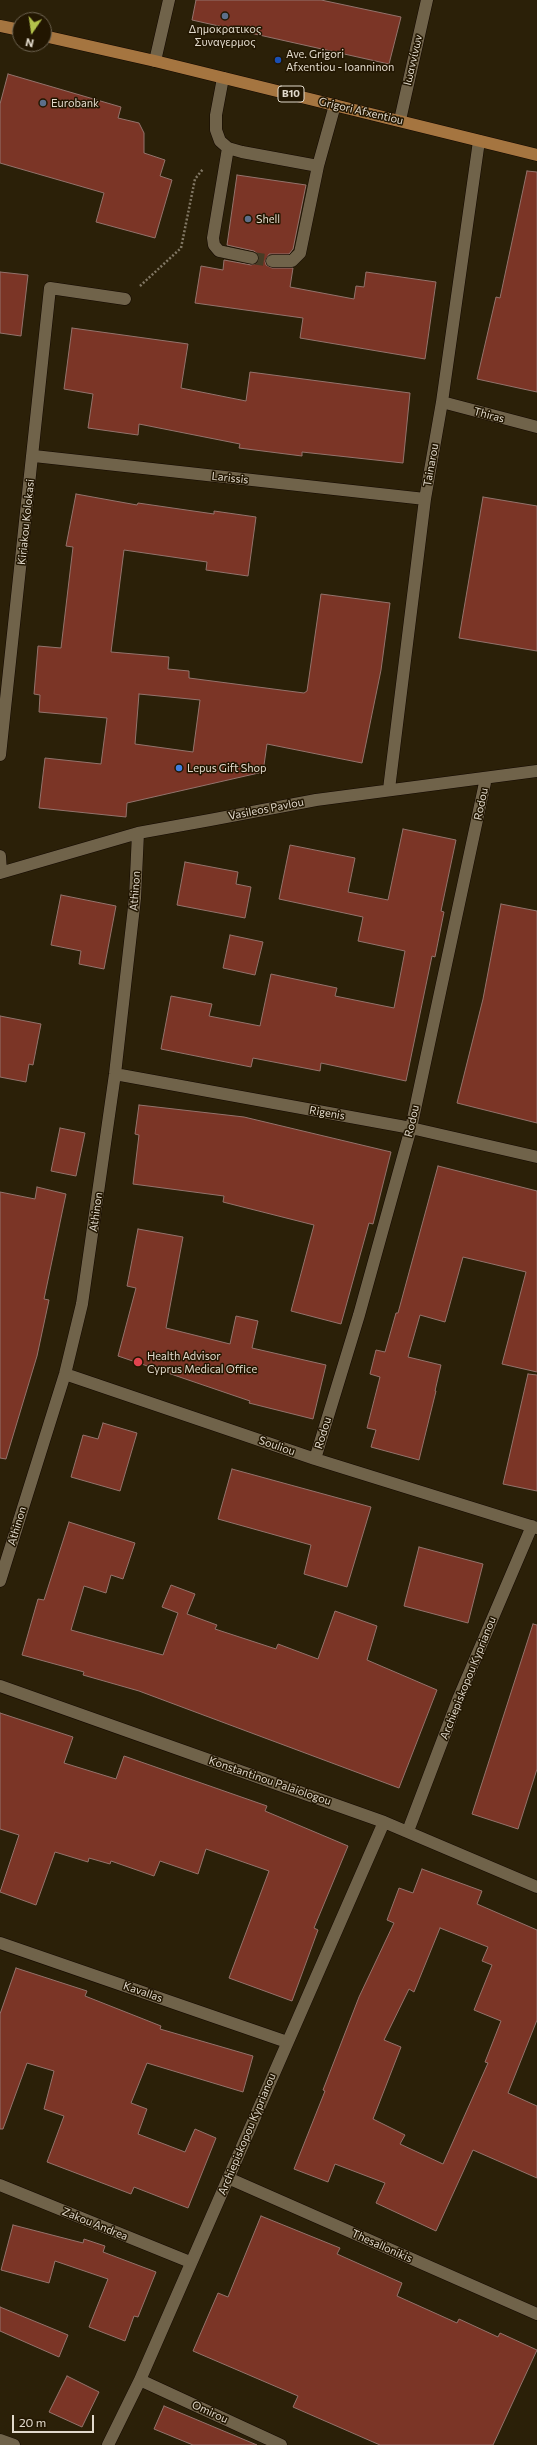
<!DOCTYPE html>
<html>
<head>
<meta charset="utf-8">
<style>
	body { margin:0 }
	#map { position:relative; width:537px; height:2445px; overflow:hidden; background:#2b2008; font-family:Commissioner,sans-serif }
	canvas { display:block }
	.north { position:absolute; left:12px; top:12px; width:40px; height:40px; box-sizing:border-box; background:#221601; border:1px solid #6e6452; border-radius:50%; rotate:193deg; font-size:11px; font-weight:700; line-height:16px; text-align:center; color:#e1d9cb }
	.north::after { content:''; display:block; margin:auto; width:14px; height:18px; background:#b3c24b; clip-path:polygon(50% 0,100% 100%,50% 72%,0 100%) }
	.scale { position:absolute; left:12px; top:2415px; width:82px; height:18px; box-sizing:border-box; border:2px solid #e1d9cb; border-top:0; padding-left:5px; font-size:12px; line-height:14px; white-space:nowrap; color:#e1d9cb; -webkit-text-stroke:3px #221601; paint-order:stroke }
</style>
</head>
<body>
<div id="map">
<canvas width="537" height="2445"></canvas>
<div class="north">N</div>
<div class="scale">20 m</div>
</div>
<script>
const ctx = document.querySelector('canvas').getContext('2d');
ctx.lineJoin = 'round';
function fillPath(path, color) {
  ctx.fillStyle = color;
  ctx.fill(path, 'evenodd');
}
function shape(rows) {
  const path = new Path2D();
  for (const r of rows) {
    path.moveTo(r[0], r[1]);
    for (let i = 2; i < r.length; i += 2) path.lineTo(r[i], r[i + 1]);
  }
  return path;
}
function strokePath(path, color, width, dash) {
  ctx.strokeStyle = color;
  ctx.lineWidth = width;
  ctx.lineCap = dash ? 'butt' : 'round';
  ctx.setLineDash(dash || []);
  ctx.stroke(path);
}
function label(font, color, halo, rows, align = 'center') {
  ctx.font = font + ' Commissioner,sans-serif';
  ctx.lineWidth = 3;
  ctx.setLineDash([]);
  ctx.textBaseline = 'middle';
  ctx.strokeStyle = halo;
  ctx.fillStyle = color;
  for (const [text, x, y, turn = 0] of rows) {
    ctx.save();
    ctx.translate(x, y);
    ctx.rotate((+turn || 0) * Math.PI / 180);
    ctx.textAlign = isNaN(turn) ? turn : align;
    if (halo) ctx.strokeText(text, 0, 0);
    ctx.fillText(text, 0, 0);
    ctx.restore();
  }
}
const building = shape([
	[196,0,321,0,401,17,389,64,192,20,196,0],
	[8,74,121,107,118,118,139,123,144,133,144,153,165,160,160,176,172,180,155,238,96,222,104,193,0,163,0,104,8,74],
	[527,171,537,172,537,392,477,379,496,297,500,298,527,171],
	[237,175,306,185,293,249,289,254,269,254,265,261,266,265,272,268,293,268,290,287,354,299,356,286,364,287,366,272,436,282,425,359,300,338,303,318,195,303,201,266,223,270,224,260,251,265,257,263,259,260,259,255,254,251,227,245,237,175],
	[0,272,28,275,21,336,0,333,0,272],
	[72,328,188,344,181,388,246,401,250,372,410,393,403,463,302,452,302,456,239,448,240,444,139,424,138,435,88,428,93,394,64,389,72,328],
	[76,494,137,505,138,503,214,514,214,511,256,517,248,576,206,570,207,562,124,550,111,652,169,657,168,669,189,671,189,678,304,693,307,691,321,594,390,603,381,670,362,763,267,744,263,772,127,803,126,817,39,808,45,758,101,764,107,718,39,712,40,695,34,694,38,646,61,648,73,547,66,546,76,494],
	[139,694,200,700,193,752,135,744,139,694],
	[483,497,537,506,537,651,459,638,483,497],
	[403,829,456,840,441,911,444,912,435,957,432,956,406,1081,321,1063,320,1071,253,1058,251,1067,161,1049,171,996,212,1004,209,1016,260,1026,271,974,337,988,335,996,394,1008,405,951,358,941,363,917,279,899,290,845,355,858,348,892,388,900,403,829],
	[185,862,238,872,236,884,251,887,245,918,177,905,185,862],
	[61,895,116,906,104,969,79,964,81,951,51,945,61,895],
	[501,904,537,911,537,1123,457,1103,483,999,501,904],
	[230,935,263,942,255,975,223,968,230,935],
	[0,1016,41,1024,33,1065,29,1064,26,1082,0,1077,0,1016],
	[139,1105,244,1117,391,1152,373,1224,369,1223,341,1324,291,1311,314,1225,223,1202,224,1196,133,1184,139,1135,135,1134,139,1105],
	[60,1128,85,1133,76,1176,51,1171,60,1128],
	[438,1166,537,1191,537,1372,502,1364,526,1272,463,1257,445,1322,420,1315,408,1357,441,1365,435,1391,436,1391,419,1460,371,1447,376,1430,367,1428,380,1377,370,1374,376,1350,385,1352,396,1313,398,1313,438,1166],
	[37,1187,66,1194,44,1299,49,1300,37,1356,6,1459,0,1458,0,1192,35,1199,37,1187],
	[138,1229,183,1237,166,1328,230,1344,236,1316,258,1321,252,1348,326,1365,313,1419,249,1403,250,1401,118,1356,136,1288,127,1286,138,1229],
	[528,1374,537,1375,537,1491,503,1484,528,1374],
	[103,1423,137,1433,120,1491,71,1477,83,1435,98,1439,103,1423],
	[232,1469,371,1507,347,1587,304,1574,311,1545,218,1519,232,1469],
	[69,1522,135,1543,123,1579,111,1575,106,1593,84,1586,71,1630,163,1655,178,1613,162,1607,171,1585,195,1594,187,1614,217,1625,215,1629,276,1649,278,1644,318,1659,335,1611,377,1626,367,1660,437,1690,399,1788,139,1691,83,1675,84,1672,22,1655,38,1599,44,1600,69,1522],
	[419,1547,483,1564,468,1623,404,1606,419,1547],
	[533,1624,537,1625,537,1769,518,1829,472,1814,533,1624],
	[0,1713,73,1737,64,1763,116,1779,124,1756,267,1806,265,1811,348,1846,314,1928,318,1930,292,2001,229,1978,269,1871,206,1849,198,1874,160,1861,154,1876,111,1861,110,1864,89,1858,88,1862,55,1852,36,1905,0,1892,19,1835,0,1829,0,1713],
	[422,1869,482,1891,477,1904,537,1930,537,2020,508,2093,537,2106,537,2178,473,2150,436,2231,376,2203,385,2183,335,2164,328,2182,294,2169,325,2091,323,2090,359,1997,394,1923,387,1920,399,1888,413,1893,422,1869],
	[440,1928,488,1947,482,1961,492,1965,474,2010,501,2021,485,2062,488,2063,443,2164,400,2144,405,2135,373,2119,401,2047,384,2040,409,1989,414,1992,440,1928],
	[16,1968,87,1991,85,1996,161,2026,160,2029,253,2056,243,2092,147,2063,131,2103,147,2109,138,2134,185,2152,195,2129,216,2138,188,2208,134,2187,131,2194,47,2162,64,2116,44,2109,54,2071,27,2063,3,2129,0,2129,0,2014,16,1968],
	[261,2216,340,2248,337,2254,402,2283,397,2296,457,2323,459,2319,498,2337,500,2333,537,2350,493,2445,380,2445,293,2407,298,2396,193,2351,218,2293,228,2297,261,2216],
	[13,2225,83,2243,84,2239,105,2246,103,2252,156,2272,138,2317,134,2316,125,2341,89,2327,108,2279,55,2261,49,2283,1,2270,13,2225],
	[0,2307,68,2335,59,2357,0,2331,0,2307],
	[67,2376,99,2392,82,2427,49,2412,67,2376],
	[164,2406,257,2445,193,2445,154,2429,164,2406]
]);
fillPath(building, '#7b3526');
strokePath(building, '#93736c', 1);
strokePath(shape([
	[252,258,272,261]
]), '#463c25', 12, [12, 6]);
const minor = shape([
	[155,61,169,0],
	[223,78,216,115,216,130,220,141,228,148,242,152,318,166,335,105],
	[400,120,427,0],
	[228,148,213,238,214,245,219,251,252,258],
	[272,261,292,261,300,253,318,166],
	[442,402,537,427],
	[34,456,425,499],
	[0,755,50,288,125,299],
	[389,789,425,499,442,402,479,141],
	[0,856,1,872],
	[0,873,138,833,210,820,316,800,537,771],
	[115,1074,411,1128,537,1157],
	[65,1374,315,1459,537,1528],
	[315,1459,359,1315,411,1128,486,778],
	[0,1581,65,1374,82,1304,115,1074,135,898,138,833],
	[0,1686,384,1822,537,1887],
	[408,1831,459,1697,532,1526],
	[0,1943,287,2042],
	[228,2178,537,2314],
	[0,2185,190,2262],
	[140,2380,281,2445],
	[0,2440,14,2445],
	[108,2445,140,2380,384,1822]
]);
const major = shape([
	[0,26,20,30],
	[44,36,155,61,537,155]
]);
strokePath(minor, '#140900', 13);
strokePath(major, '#140900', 13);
strokePath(shape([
	[140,286,181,248,195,179,203,169]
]), '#817764', 2.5, [2, 2]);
strokePath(minor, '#70634a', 12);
strokePath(major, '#a57540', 12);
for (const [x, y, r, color] of [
	[225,16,4,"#5c6f8a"],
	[278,60,4,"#1a4fb4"],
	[43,103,4,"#5c6f8a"],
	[248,219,4,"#5c6f8a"],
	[179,768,4,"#3f7fe0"],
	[138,1362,5,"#e0444e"]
]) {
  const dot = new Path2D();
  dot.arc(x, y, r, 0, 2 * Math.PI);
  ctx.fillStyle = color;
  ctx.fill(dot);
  strokePath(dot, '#221601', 1.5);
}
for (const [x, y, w] of [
	[291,94,26]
]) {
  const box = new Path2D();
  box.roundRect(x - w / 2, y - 8, w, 16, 3);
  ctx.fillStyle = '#221601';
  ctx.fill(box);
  strokePath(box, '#e1d9cb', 1);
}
label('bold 10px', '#e1d9cb', null, [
	["B10",291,94]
]);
label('11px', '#e1d9cb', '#221601', [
	["Δημοκρατικος",225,29,"center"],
	["Συναγερμος",225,42,"center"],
	["Ave. Grigori",286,54],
	["Afxentiou - Ioanninon",286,67],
	["Eurobank",51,103],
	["Shell",256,219],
	["Lepus Gift Shop",187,768],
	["Health Advisor",147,1356],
	["Cyprus Medical Office",147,1369]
], 'left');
label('11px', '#e1d9cb', '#221601', [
	["Ιωαννίνων",413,60,-77],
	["Grigori Afxentiou",361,111,13],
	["Thiras",489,415,15],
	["Tainarou",431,465,-80],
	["Larissis",230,478,6],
	["Kiriakou Kolokasi",26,522,-84],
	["Rodou",481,804,-78],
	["Vasileos Pavlou",266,809,-11],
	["Athinon",135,891,-86],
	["Rigenis",327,1113,10],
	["Rodou",412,1121,-77],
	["Athinon",96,1212,-82],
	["Rodou",323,1433,-73],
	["Souliou",277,1446,19],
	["Athinon",17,1526,-73],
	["Archiepiskopou Kyprianou",468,1678,-68],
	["Konstantinou Palaiologou",270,1781,19],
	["Kavallas",143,1992,19],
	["Archiepiskopou Kyprianou",247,2134,-67],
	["Zakou Andrea",95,2224,22],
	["Thesallonikis",382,2246,24],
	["Omirou",210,2412,25]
]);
</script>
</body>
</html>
